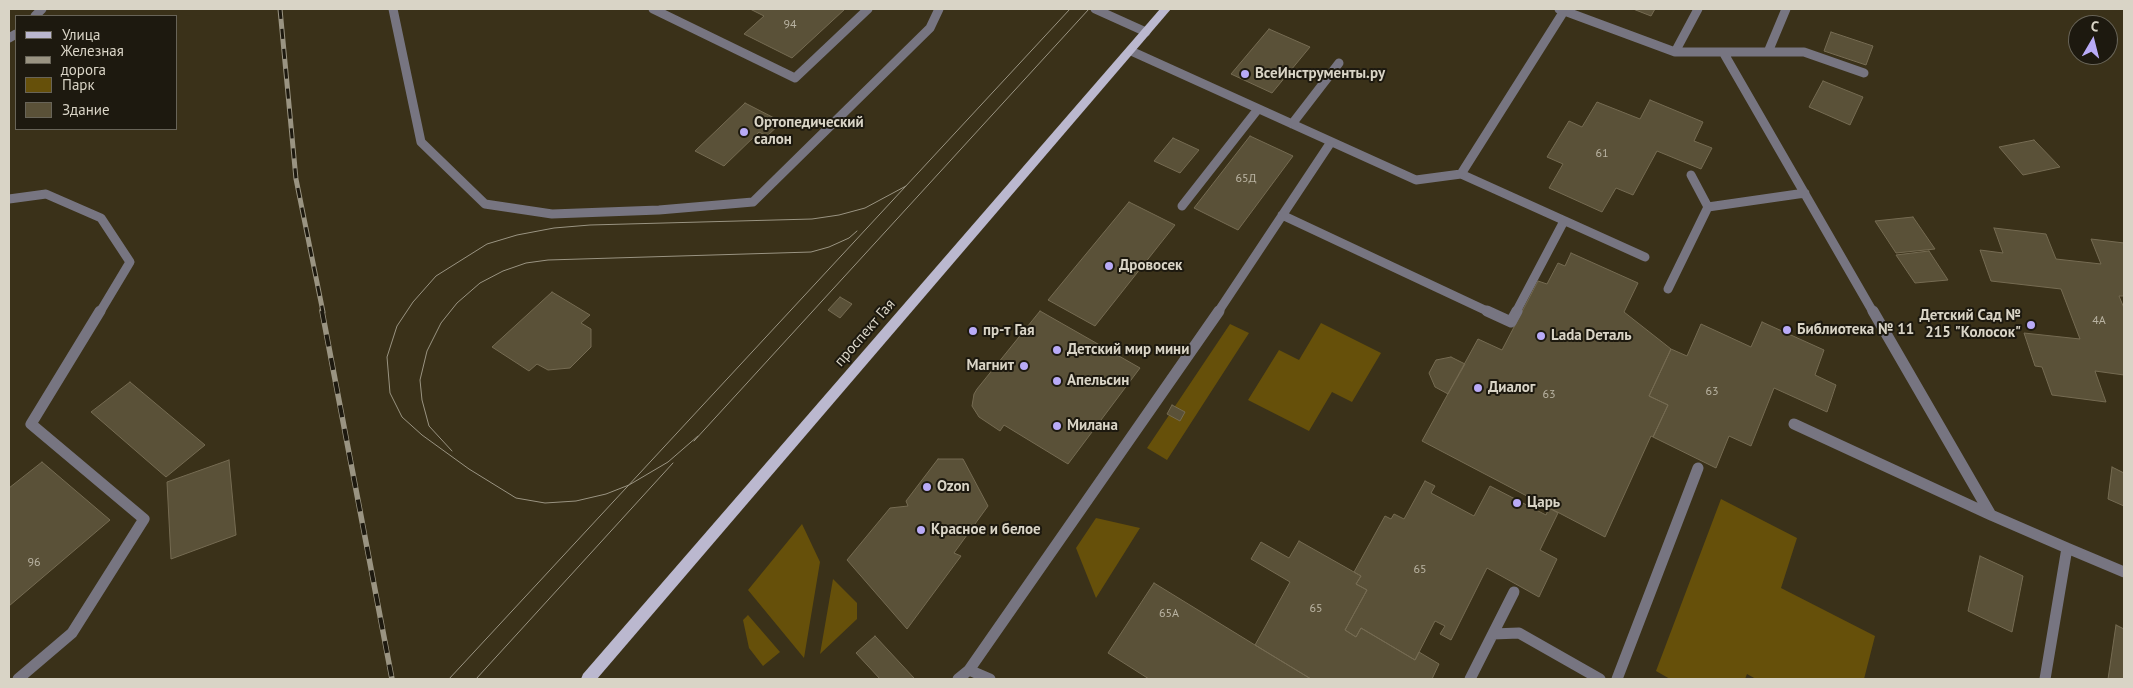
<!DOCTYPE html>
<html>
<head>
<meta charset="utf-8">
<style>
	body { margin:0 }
	#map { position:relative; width:2133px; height:688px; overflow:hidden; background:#3a3119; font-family:"PT Sans",sans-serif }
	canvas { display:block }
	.frame { position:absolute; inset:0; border:10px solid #d9d4c6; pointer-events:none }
	.legend { position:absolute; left:15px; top:15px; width:162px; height:115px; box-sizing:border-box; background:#1d190f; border:1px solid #686458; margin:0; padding:6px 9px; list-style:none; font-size:15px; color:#d9d4c6 }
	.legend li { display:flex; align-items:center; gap:10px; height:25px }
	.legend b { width:25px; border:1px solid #686458 }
	.north { position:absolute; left:2068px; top:15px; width:50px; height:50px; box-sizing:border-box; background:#1d190f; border:1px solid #686458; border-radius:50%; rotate:8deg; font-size:14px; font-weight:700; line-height:20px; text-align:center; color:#d9d4c6 }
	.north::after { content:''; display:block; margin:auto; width:18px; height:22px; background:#b9abf7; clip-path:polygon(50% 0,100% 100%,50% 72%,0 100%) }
</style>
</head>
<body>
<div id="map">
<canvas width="2133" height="688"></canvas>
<div class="frame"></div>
<ul class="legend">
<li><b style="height:6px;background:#bbb8cf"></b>Улица</li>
<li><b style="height:6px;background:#9a9482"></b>Железная дорога</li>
<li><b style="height:14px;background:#66500a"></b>Парк</li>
<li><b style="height:14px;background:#5a5138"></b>Здание</li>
</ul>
<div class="north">С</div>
</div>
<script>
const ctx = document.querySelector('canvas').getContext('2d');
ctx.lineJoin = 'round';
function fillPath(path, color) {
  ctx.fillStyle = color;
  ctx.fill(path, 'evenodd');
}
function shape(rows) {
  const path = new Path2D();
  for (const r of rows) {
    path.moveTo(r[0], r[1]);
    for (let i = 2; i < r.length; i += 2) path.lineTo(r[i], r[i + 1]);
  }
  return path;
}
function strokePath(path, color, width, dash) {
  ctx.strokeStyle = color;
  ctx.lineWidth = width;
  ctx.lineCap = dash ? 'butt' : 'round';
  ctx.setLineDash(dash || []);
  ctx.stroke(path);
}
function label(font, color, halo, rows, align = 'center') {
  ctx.font = font + ' "PT Sans",sans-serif';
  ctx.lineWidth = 4;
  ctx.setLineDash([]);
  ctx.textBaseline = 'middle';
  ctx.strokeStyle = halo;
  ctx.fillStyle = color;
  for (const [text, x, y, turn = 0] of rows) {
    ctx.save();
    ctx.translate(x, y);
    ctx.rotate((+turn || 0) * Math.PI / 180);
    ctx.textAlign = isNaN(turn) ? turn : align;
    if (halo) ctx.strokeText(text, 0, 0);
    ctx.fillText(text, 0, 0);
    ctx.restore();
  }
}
fillPath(shape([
	[1321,323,1381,353,1352,402,1332,392,1309,431,1248,400,1279,350,1299,360],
	[1230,324,1249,333,1167,460,1147,448],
	[1721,499,1797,538,1781,588,1875,636,1864,679,1756,679,1747,674,1745,679,1670,679,1656,671],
	[1096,518,1140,528,1096,598,1076,548],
	[802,524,820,562,804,658,748,590],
	[833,579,857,603,857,619,820,654],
	[748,615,780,652,763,666,749,648,743,620]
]), '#66500a');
const building = shape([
	[750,9,845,9,792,58,744,34,764,16,750,9],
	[1633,9,1655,9,1651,16,1633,9],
	[1269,29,1310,47,1272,93,1231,74,1269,29],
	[1831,32,1873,46,1866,65,1824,51,1831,32],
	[1823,81,1863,97,1850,125,1809,107,1823,81],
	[1650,100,1703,122,1694,141,1712,148,1701,169,1657,151,1633,195,1616,188,1602,212,1549,188,1563,164,1547,157,1569,121,1582,127,1597,102,1640,119,1650,100],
	[745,103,782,122,767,136,759,132,724,166,695,151,745,103],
	[1250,136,1293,156,1238,230,1194,208,1250,136],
	[1173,138,1199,150,1180,173,1154,161,1173,138],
	[2034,140,2060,167,2023,175,1999,147,2034,140],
	[1129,202,1175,225,1095,326,1048,300,1129,202],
	[1913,217,1935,249,1896,253,1875,221,1913,217],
	[1994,228,2046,234,2056,259,2101,264,2091,239,2124,243,2124,296,2119,296,2124,308,2124,375,2095,371,2106,402,2052,395,2042,367,2035,366,2024,333,2080,339,2061,289,1991,281,1980,250,2003,253,1994,228],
	[1929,251,1948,280,1915,283,1896,255,1929,251],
	[1571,253,1638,283,1624,312,1671,349,1649,396,1668,405,1653,437,1651,436,1605,537,1422,441,1478,339,1502,350,1538,281,1547,284,1558,263,1565,266,1571,253],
	[552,292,590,315,581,323,591,329,591,347,570,368,548,370,537,364,529,371,492,347,552,292],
	[840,297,852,304,840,318,828,310,840,297],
	[1040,311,1140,368,1068,464,1004,425,1000,431,979,417,972,406,974,394,977,389,1040,311],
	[1762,322,1824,350,1815,375,1836,385,1827,412,1774,388,1751,446,1729,436,1716,468,1653,437,1668,405,1649,396,1671,349,1687,356,1701,324,1751,347,1762,322],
	[1451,357,1465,364,1448,394,1435,387,1429,373,1436,360,1451,357],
	[130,382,205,445,166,477,91,412,130,382],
	[1172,405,1185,412,1180,421,1167,414,1172,405],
	[938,459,963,459,988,506,954,553,961,556,907,629,847,560,890,508,908,506,906,501,938,459],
	[229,460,236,535,171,559,167,482,229,460],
	[42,462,110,520,9,606,9,488,42,462],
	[2112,467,2124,473,2124,506,2108,499,2112,467],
	[1425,481,1435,486,1431,493,1474,516,1490,486,1546,515,1549,508,1558,513,1540,550,1557,559,1539,597,1487,568,1451,640,1440,634,1445,626,1435,621,1415,660,1361,628,1356,637,1345,630,1367,590,1356,584,1361,576,1354,572,1385,516,1391,519,1394,514,1404,519,1425,481],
	[1299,541,1361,576,1356,584,1367,590,1345,630,1356,637,1361,628,1415,660,1419,652,1439,664,1432,679,1311,679,1255,645,1290,582,1251,559,1261,542,1289,558,1299,541],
	[1980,556,2023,576,2012,632,1968,611,1980,556],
	[1154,583,1255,645,1311,679,1149,679,1108,653,1154,583],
	[2116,625,2124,629,2124,679,2108,679,2116,625],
	[875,636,914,678,912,679,880,679,856,653,875,636]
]);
fillPath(building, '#5a5138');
strokePath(building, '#756b52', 1);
strokePath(shape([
	[393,9,421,142,485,204,552,214,659,210,753,202,930,28,939,9],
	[653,9,795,78,868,9],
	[1095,9,1146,32],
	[1559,9,1675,52,1698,9],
	[35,16,42,9],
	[9,38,16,34],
	[1131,51,1416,180,1461,174,1645,257],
	[1675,52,1804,52,1864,73],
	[1723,52,1873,312],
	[1768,52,1786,9],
	[1292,124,1339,63],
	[1461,174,1564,11],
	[1691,175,1708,207],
	[9,199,46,194,101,218,130,262,100,312],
	[1182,206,1258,109],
	[1282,215,1489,312],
	[1668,289,1708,207,1805,193],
	[1218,312,1331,142],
	[1516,312,1564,221]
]), '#777581', 9);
strokePath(shape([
	[1487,311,1511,322,1517,311],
	[1873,311,1991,515,2067,548],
	[1794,424,1991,515],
	[1493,634,1519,633,1600,679],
	[969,670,1219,311],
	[18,679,72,633,144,519,31,424,100,311],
	[958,679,969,670,990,679],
	[1470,679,1514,592],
	[1617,679,1698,468],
	[2045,679,2067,548,2124,572]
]), '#777581', 11);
fillPath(shape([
	[1160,9,1171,9,597,679,581,679,583,674,1160,9]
]), '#bbb8cf');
strokePath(shape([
	[698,436,668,462,629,485,606,494,576,501,545,503,516,498,469,469,422,435,402,417,390,393,387,357,397,326,413,302,436,276,487,244,517,235,554,228,590,225,812,219,839,215,865,208,906,186],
	[694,441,1089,9],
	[452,451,429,426,422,400,420,380,427,351,441,323,457,303,480,283,503,271,526,263,548,260,811,252,829,247,849,238,857,231],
	[449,679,1070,9],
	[476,679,673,463]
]), '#9a9482', 1);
const railFar1 = shape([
	[280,9,296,179,323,312]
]);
const rail = shape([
	[322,311,392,679]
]);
strokePath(railFar1, '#9a9482', 5);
strokePath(rail, '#9a9482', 5.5);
strokePath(railFar1, '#1d190f', 3, [10]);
strokePath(rail, '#1d190f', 4, [12]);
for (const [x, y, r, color] of [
	[1245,74,5,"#b9abf7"],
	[744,132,5,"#b9abf7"],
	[1109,266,5,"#b9abf7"],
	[2031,325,5,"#b9abf7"],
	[1787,330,5,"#b9abf7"],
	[973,331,5,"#b9abf7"],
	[1541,336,5,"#b9abf7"],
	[1057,350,5,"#b9abf7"],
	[1024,366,5,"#b9abf7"],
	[1057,381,5,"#b9abf7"],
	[1478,388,5,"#b9abf7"],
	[1057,426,5,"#b9abf7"],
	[927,487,5,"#b9abf7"],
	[1517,503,5,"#b9abf7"],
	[921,530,5,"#b9abf7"]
]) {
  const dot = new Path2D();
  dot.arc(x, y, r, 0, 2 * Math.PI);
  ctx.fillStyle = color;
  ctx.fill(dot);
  strokePath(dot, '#1d190f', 2);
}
label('12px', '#b9b3a2', null, [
	["94",790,25],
	["61",1602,154],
	["65Д",1246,179],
	["4А",2099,321],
	["63",1712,392],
	["63",1549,395],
	["96",34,563],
	["65",1420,570],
	["65",1316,609],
	["65А",1169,614]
]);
label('bold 15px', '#d9d4c6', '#1d190f', [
	["ВсеИнструменты.ру",1255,74],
	["Ортопедический",754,123],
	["салон",754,140],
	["Дровосек",1119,266],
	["Детский Сад №",2021,316,"right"],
	["215 \"Колосок\"",2021,333,"right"],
	["Библиотека № 11",1797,330],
	["пр-т Гая",983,331],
	["Lada Dеталь",1551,336],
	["Детский мир мини",1067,350],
	["Магнит",1014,366,"right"],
	["Апельсин",1067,381],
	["Диалог",1488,388],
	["Милана",1067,426],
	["Ozon",937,487],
	["Царь",1527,503],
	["Красное и белое",931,530]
], 'left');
label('15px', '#d9d4c6', '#1d190f', [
	["проспект Гая",865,333,-49]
]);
</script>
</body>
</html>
